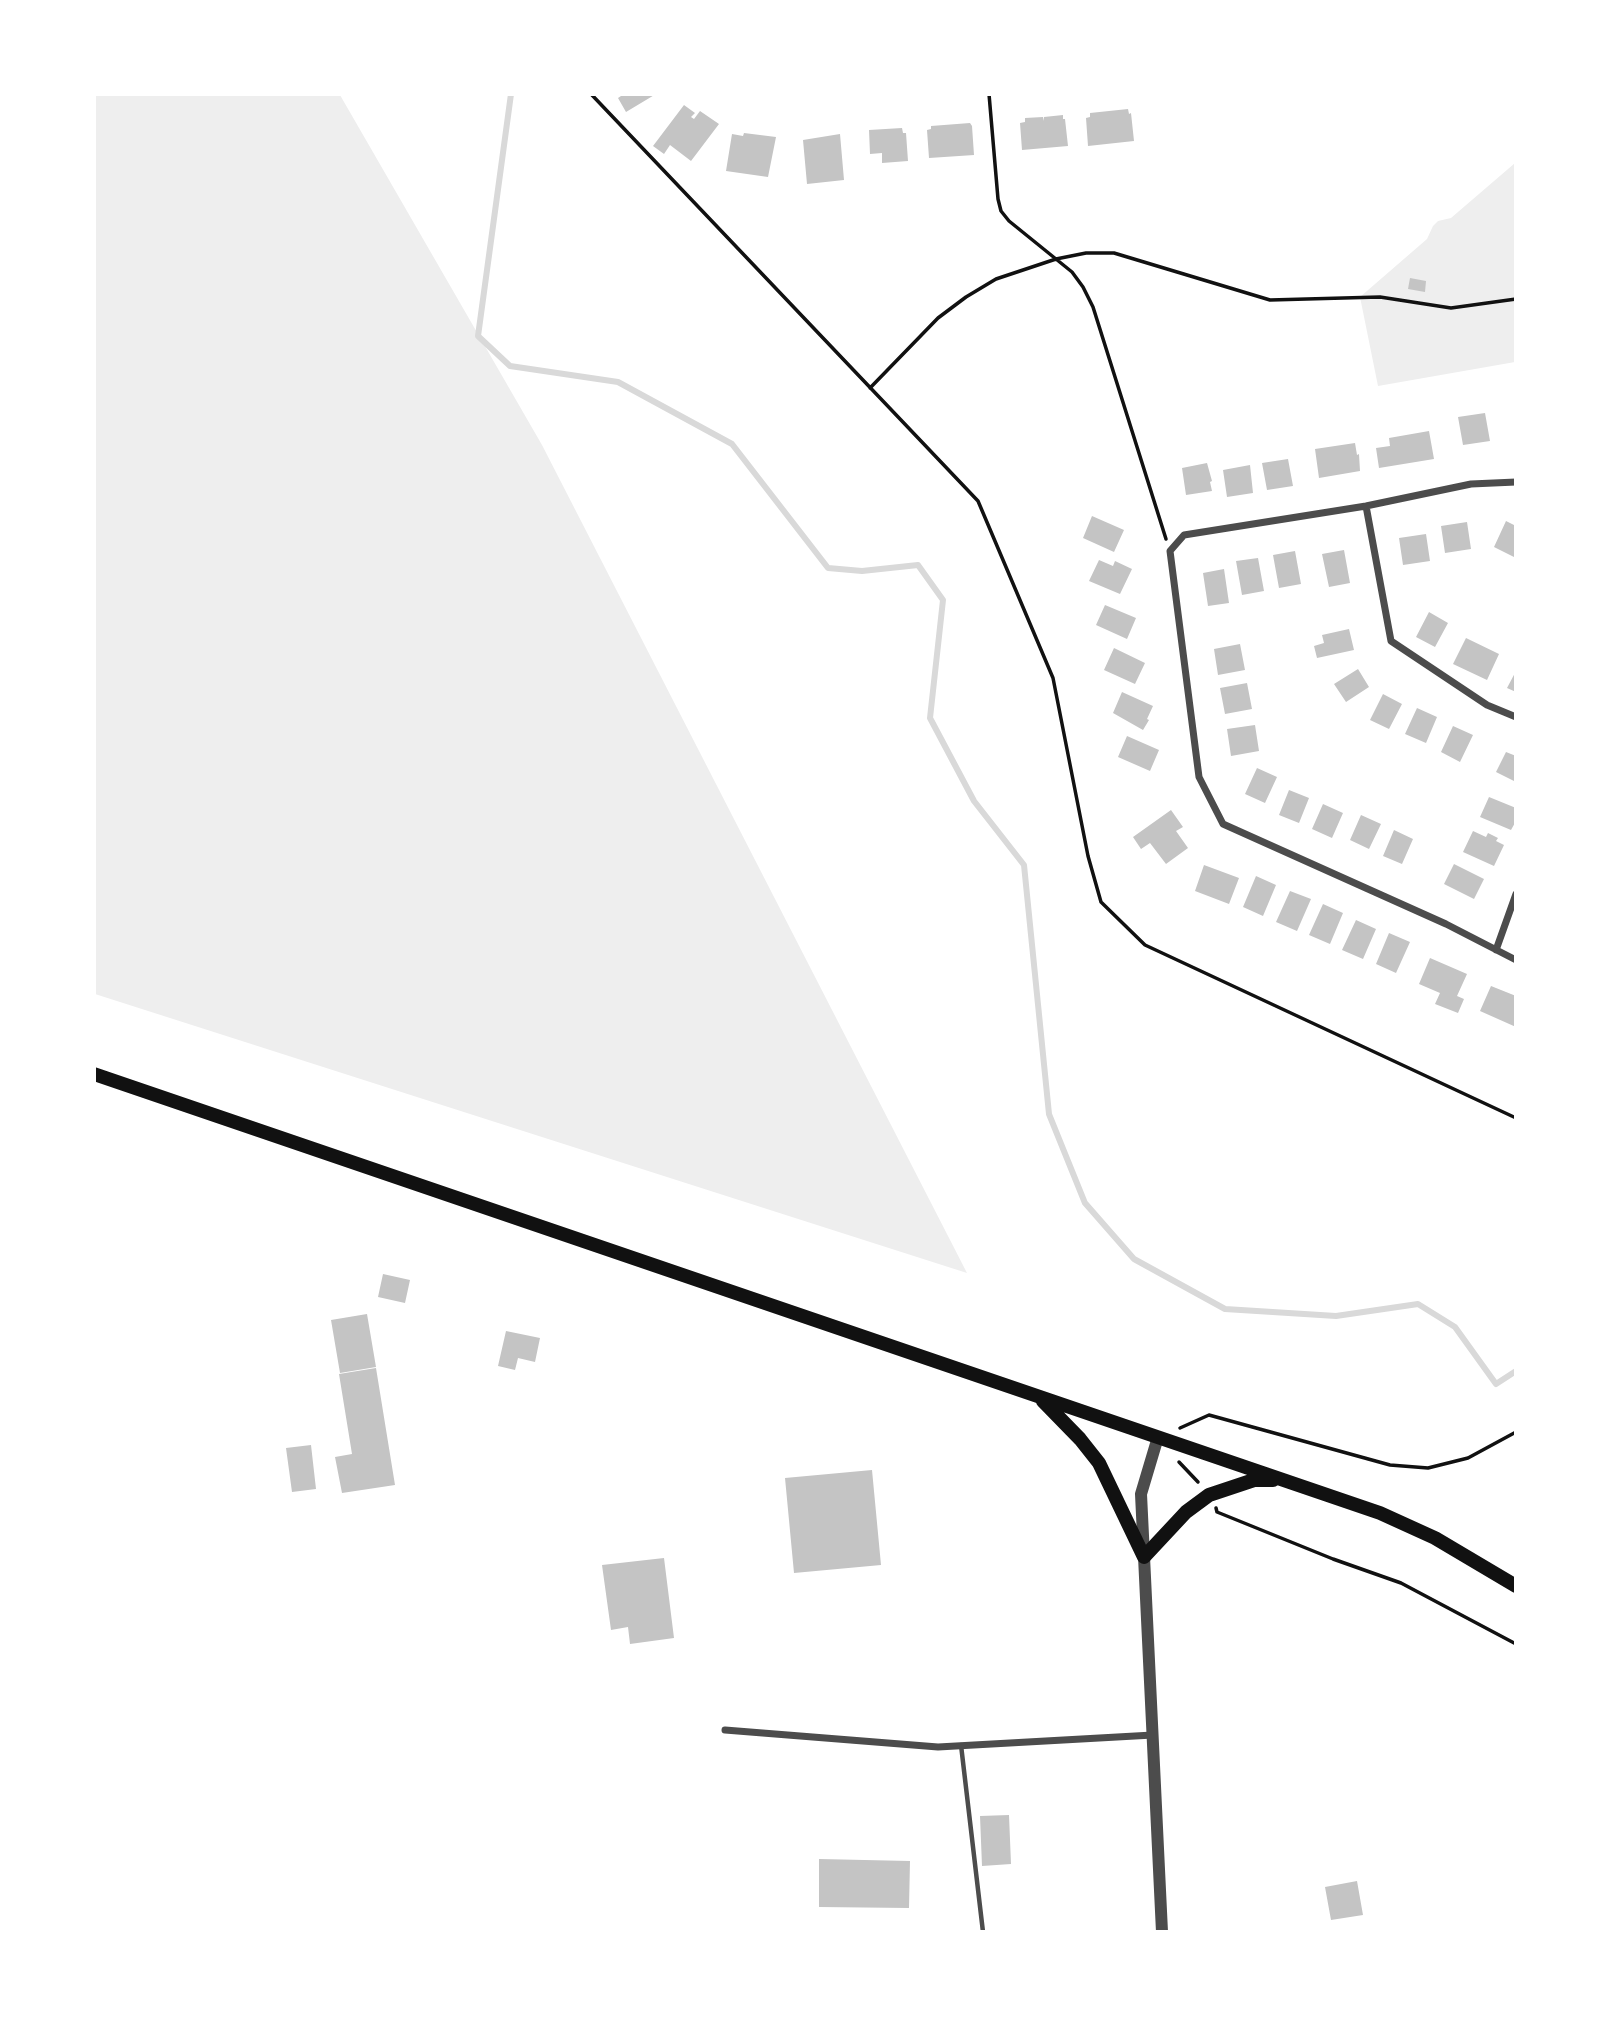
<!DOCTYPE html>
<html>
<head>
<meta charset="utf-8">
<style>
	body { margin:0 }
	#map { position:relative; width:1610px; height:2026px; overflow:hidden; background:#fff; font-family:Cabin,sans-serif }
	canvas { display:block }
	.frame { position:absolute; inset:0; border:96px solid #fff; pointer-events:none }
</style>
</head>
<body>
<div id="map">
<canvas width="1610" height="2026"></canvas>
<div class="frame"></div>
</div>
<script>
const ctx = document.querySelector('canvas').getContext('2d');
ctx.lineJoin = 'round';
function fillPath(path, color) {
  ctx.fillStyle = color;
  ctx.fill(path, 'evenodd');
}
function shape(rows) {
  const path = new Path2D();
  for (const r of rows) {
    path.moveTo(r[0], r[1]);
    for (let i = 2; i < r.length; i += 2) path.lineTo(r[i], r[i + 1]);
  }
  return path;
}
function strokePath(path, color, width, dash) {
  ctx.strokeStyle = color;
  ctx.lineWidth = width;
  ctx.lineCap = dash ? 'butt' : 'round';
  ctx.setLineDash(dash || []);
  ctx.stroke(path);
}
fillPath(shape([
	[95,94,340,95,542,445,967,1273,95,994],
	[1515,163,1515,362,1378,386,1360,297,1427,239,1433,226,1438,221,1451,218]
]), '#eee');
strokePath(shape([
	[511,94,478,336,510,366,618,382,732,444,828,568,862,571,918,565,943,600,930,718,974,801,1024,865,1049,1114,1085,1203,1134,1259,1225,1309,1336,1316,1418,1304,1455,1327,1496,1384,1516,1371]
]), '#d9d9d9', 6);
fillPath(shape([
	[624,94,656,94,626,112,618,98],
	[684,105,695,113,691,117,694,119,700,111,719,124,691,161,670,145,664,154,653,146],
	[1128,109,1129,114,1131,113,1134,141,1088,146,1086,118,1090,117,1090,113],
	[1063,115,1063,119,1065,119,1068,146,1022,150,1020,123,1025,122,1025,118,1043,117,1043,121,1044,117],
	[970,123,972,126,974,155,929,158,927,130,931,129,931,126],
	[902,128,903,133,906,133,908,161,882,163,882,153,870,154,869,130],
	[744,133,776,137,768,177,726,171,732,134,743,136],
	[840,134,844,180,807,184,803,140],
	[1410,278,1426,281,1425,292,1408,289],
	[1485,413,1490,441,1463,445,1458,417],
	[1429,431,1434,459,1379,468,1376,448,1390,446,1389,438],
	[1355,443,1357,455,1359,454,1360,471,1319,478,1315,449],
	[1288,459,1293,486,1267,490,1262,463],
	[1207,463,1212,481,1210,482,1212,491,1186,495,1182,468],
	[1250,465,1253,493,1227,497,1223,470],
	[1092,516,1124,530,1114,552,1083,538],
	[1506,521,1516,526,1516,558,1494,547],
	[1467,522,1471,549,1445,553,1441,526],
	[1426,534,1430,561,1403,565,1399,538],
	[1344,550,1350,583,1329,587,1322,554],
	[1295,551,1301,584,1279,588,1273,555],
	[1258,558,1264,591,1242,595,1236,561],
	[1099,560,1113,566,1115,561,1132,569,1120,594,1089,581],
	[1224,569,1229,603,1208,606,1203,573],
	[1105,605,1136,618,1127,639,1096,625],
	[1429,612,1448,623,1435,647,1416,637],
	[1349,629,1354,650,1317,658,1314,646,1324,643,1322,635],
	[1466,638,1499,654,1487,680,1453,664],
	[1240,644,1245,670,1218,675,1214,649],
	[1114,648,1145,663,1135,684,1104,670],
	[1358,669,1369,687,1346,702,1334,684],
	[1516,671,1516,692,1507,688],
	[1247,683,1252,709,1225,714,1220,688],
	[1122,692,1153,706,1147,719,1149,720,1143,730,1113,713],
	[1383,694,1402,704,1389,729,1370,720],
	[1417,708,1437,717,1426,743,1405,734],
	[1255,725,1259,751,1231,756,1227,729],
	[1453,726,1473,735,1460,762,1441,752],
	[1127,736,1159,750,1150,771,1118,757],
	[1506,752,1516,756,1516,782,1496,772],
	[1257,768,1277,777,1265,803,1245,794],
	[1289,790,1309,798,1299,823,1279,815],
	[1489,797,1516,808,1516,821,1511,830,1480,817],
	[1323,804,1343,813,1332,838,1312,829],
	[1171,810,1183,827,1176,831,1188,848,1166,864,1150,843,1141,849,1133,837],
	[1361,815,1381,824,1369,849,1350,840],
	[1394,830,1413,839,1402,864,1383,856],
	[1473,831,1486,837,1488,833,1498,838,1496,841,1504,845,1494,866,1463,852],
	[1454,864,1484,879,1474,899,1444,884],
	[1204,865,1239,878,1229,904,1195,891],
	[1256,876,1276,885,1263,916,1243,907],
	[1290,891,1311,899,1297,931,1276,922],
	[1323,904,1343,913,1330,944,1309,935],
	[1356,920,1376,929,1363,959,1342,950],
	[1389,933,1410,942,1396,973,1376,964],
	[1430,958,1467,974,1457,996,1464,999,1458,1013,1435,1004,1440,993,1419,984],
	[1491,986,1516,996,1516,1027,1480,1011],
	[383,1274,410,1280,405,1303,378,1297],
	[367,1314,376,1367,340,1373,331,1320],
	[506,1331,540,1338,535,1362,518,1358,515,1370,498,1366],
	[376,1368,395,1485,342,1493,335,1457,352,1454,339,1374],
	[311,1445,316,1489,292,1492,286,1448],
	[872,1470,881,1565,794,1573,785,1478],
	[664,1558,674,1638,630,1644,628,1627,611,1630,602,1565],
	[1009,1815,1011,1864,982,1866,980,1816],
	[819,1859,910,1861,909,1908,819,1907],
	[1357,1881,1363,1915,1331,1920,1325,1887]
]), '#c4c4c4');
strokePath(shape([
	[591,94,978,501,1053,678,1088,856,1101,902,1145,945,1516,1118],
	[989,94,998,199,1001,211,1009,221,1072,272,1083,287,1093,307,1166,539],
	[870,388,938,318,966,297,996,279,1056,259,1086,253,1114,253,1270,300,1380,297,1451,308,1516,299],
	[1180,1428,1209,1415,1390,1465,1428,1468,1468,1458,1516,1432],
	[1179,1462,1198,1482],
	[1216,1508,1217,1512,1333,1559,1401,1583,1516,1644]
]), '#111', 3.5);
strokePath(shape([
	[961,1745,983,1932]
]), '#4c4c4c', 4.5);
strokePath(shape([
	[1516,482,1471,484,1366,506,1184,535,1170,551,1199,777,1223,824,1446,924,1516,960],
	[1366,506,1391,641,1487,705,1516,717],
	[1496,950,1516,894],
	[725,1730,938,1747,1153,1735]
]), '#4c4c4c', 7);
strokePath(shape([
	[1158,1437,1141,1494,1162,1932]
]), '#4c4c4c', 12);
strokePath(shape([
	[94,1074,1380,1513,1435,1538,1516,1586],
	[1043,1401,1080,1439,1099,1463,1144,1557,1186,1512,1209,1495,1254,1480,1273,1480]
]), '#111', 14);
</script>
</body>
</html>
